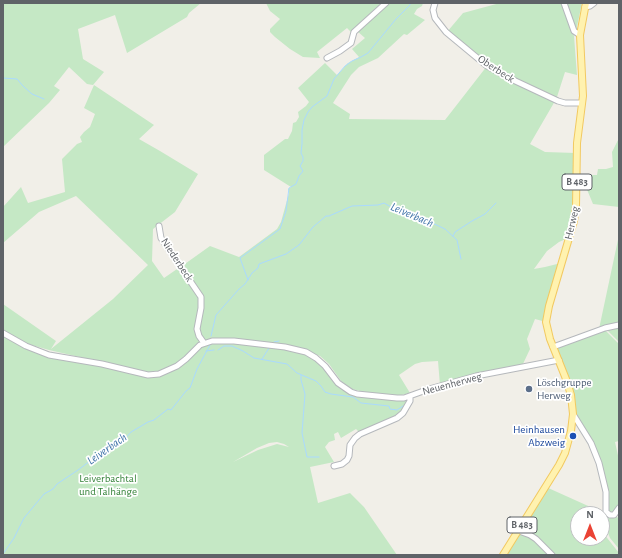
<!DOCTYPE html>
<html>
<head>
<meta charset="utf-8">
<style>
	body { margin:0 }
	#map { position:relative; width:622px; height:558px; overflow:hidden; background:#f1efe8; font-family:"Alegreya Sans",sans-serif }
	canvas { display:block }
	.frame { position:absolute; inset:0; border:4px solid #5f6368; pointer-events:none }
	.north { position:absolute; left:570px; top:506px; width:40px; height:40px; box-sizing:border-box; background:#fff; border:1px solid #bfc1c3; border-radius:50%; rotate:0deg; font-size:11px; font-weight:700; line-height:16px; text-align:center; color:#5f6368 }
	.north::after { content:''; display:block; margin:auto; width:14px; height:18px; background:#ea4335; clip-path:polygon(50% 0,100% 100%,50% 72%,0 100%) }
</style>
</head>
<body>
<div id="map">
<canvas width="622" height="558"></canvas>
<div class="frame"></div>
<div class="north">N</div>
</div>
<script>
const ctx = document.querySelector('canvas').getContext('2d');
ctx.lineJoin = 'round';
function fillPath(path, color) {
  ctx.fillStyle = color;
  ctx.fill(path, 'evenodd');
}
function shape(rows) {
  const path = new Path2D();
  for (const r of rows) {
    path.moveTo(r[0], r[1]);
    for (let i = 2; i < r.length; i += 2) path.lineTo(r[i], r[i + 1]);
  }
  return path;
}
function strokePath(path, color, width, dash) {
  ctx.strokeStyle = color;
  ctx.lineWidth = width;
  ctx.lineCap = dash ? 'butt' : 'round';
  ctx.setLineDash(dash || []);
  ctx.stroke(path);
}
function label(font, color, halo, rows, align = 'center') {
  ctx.font = font + ' "Alegreya Sans",sans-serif';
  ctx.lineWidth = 3.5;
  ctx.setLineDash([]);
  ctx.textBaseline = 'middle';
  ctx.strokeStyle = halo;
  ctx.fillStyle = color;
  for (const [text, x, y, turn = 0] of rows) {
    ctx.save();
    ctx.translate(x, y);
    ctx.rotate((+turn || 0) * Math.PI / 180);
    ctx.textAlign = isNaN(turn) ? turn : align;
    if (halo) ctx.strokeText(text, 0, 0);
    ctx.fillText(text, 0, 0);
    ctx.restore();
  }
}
fillPath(shape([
	[3,3,201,3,189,13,187,17,127,53,115,15,78,29,83,59,104,72,93,85,87,84,69,67,54,86,60,90,49,103,3,147],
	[266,3,386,3,352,33,347,28,317,52,320,58,303,57,290,49,275,37,270,32,270,29,280,19,270,11],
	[388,3,423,3,422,6,417,9,414,14,425,20,407,35,404,34,378,58,359,67,351,75,333,103,350,114,349,119,445,120,487,66,555,101,530,144,545,152,576,153,576,206,568,238,559,242,547,251,534,269,545,267,561,263,546,322,535,319,527,339,530,349,522,366,440,385,438,361,422,362,415,364,399,375,410,393,397,396,368,393,352,389,341,381,329,364,320,356,307,351,306,354,317,360,343,389,409,399,403,413,360,433,356,429,341,438,338,432,334,434,335,440,329,442,325,447,334,462,310,467,318,503,350,493,364,507,397,555,3,555,3,334,48,356,161,375,207,343,206,340,205,340,200,335,198,329,203,308,197,287,182,266,210,246,239,257,277,229,281,222,289,193,288,189,291,187,264,170,264,155,285,139,288,139,292,131,293,123,296,122,299,117,298,112,306,106,309,102,298,88,325,63,337,75,348,63,359,57,352,49,365,38,357,31],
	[277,442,284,444,289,447,277,444,258,450,233,462,257,448,269,443],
	[500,3,563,3,574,36,577,75,565,72,556,100,498,72,447,32,463,13],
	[565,3,582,3,576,31],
	[94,85,154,125,139,139,160,151,198,174,175,212,153,229,152,261,164,278,180,267,200,297,196,330,201,342,180,362,154,374,49,350,28,344,8,334,3,330,3,304,56,341,51,349,113,299,148,265,76,196,39,212,3,243,3,207,21,187,28,203,65,192,62,159,77,144,82,142,80,137,84,132,90,127,95,114,84,108],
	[619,138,619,207,593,204,581,175,597,175,598,169,606,169,613,167,612,152],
	[619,235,619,324,599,329],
	[619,325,619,342,606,329],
	[604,329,619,344,619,441,615,442,619,460,619,507,614,515,607,513,600,463,573,413,572,402,554,347],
	[546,487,606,514,604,521,604,534,619,553,619,555,504,555],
	[578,514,602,514,602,538,578,538],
	[614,516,619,518,619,549,610,538,606,528,606,521,608,517]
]), '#c5e8c5');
strokePath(shape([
	[3,78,17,79,23,86,32,94,44,99],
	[453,236,455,232,472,221,485,214,496,203],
	[248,280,240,258,280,229,286,211,289,188,296,184,299,176,303,171,300,166,303,161,303,157,301,153,302,144,302,130,304,120,308,112,312,107,327,96,334,79,345,66,352,61,361,57,368,53,396,19,410,5,410,3],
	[211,336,216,315,239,289,245,284,252,273,258,268,259,264,286,254,299,245,313,227,326,216,329,216,352,206,378,205,384,203,393,208,405,210,445,229,457,240,461,259],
	[274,342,279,341],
	[218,350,224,346,232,346,243,351,254,358,287,364,297,373,316,381,321,386,325,392,331,394,353,397,361,403,389,406,390,409,397,410,403,406],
	[206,351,214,350],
	[262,359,269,348],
	[301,375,301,380,305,394,302,433,307,457,319,457],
	[3,554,14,538,24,518,44,494,53,489,57,484,78,470,98,455,105,453,112,446,123,441,131,432,148,422,154,420,168,409,171,410,186,391,190,388,197,369,210,345]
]), '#aadaff', 1);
const minor = shape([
	[435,3,433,10,435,18,446,32,487,66,509,78,558,101,565,103,582,103],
	[564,3,574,31,580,35],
	[585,7,590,6,594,3],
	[327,58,340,51,351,43,354,32,386,3],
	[159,226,161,238,201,297,201,308,197,329,199,336,204,343],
	[3,333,26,346,49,355,102,364,148,375,159,374,177,366,186,359,200,345,212,341,234,341,285,347,306,352,316,358,325,366,338,383,351,392,357,394,397,398,404,398,429,389,476,376,559,360],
	[553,347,605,328,619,325],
	[573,414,591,443,599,463,606,492,606,512,610,515,614,515,619,508],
	[334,466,342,464,347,460,349,456,350,445,355,438,360,434,397,418,403,413,410,401,410,396],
	[519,531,530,535,536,539,552,555]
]);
const major = shape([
	[503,555,559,465,565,453,571,431,573,414,571,395,566,379,550,339,546,322,549,306,574,221,576,206,577,143,583,96,580,35,586,3]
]);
strokePath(minor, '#b5b8bc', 7);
strokePath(major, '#f2c960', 8);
strokePath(minor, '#fff', 5);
strokePath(major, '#fff2af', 6);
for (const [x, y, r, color] of [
	[529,389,4,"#5c6f8a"],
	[573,436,4,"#1a4fb4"]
]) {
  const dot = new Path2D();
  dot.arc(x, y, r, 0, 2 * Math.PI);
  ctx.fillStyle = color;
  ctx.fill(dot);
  strokePath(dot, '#fff', 1.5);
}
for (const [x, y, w] of [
	[577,182,30],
	[522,525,30]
]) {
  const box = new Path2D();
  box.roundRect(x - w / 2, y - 8, w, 16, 3);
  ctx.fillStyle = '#fff';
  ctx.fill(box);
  strokePath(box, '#5f6368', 1);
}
label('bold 10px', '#5f6368', null, [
	["B 483",577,182],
	["B 483",522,525]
]);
label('11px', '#5f6368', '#fff', [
	["Oberbeck",496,69,33],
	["Herweg",572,223,-77],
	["Niederbeck",177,260,57],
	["Neuenherweg",452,384,-15]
]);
label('11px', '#4e5e75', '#fff', [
	["Löschgruppe",537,383],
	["Herweg",537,396]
], 'left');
label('11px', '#164399', '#fff', [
	["Heinhausen",565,430],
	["Abzweig",565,443]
], 'right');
label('11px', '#348238', '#fff', [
	["Leiverbachtal",108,479],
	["und Talhänge",108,492]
]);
label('italic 12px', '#4174aa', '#fff', [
	["Leiverbach",412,215,23],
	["Leiverbach",107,449,-35]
]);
</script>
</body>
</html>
